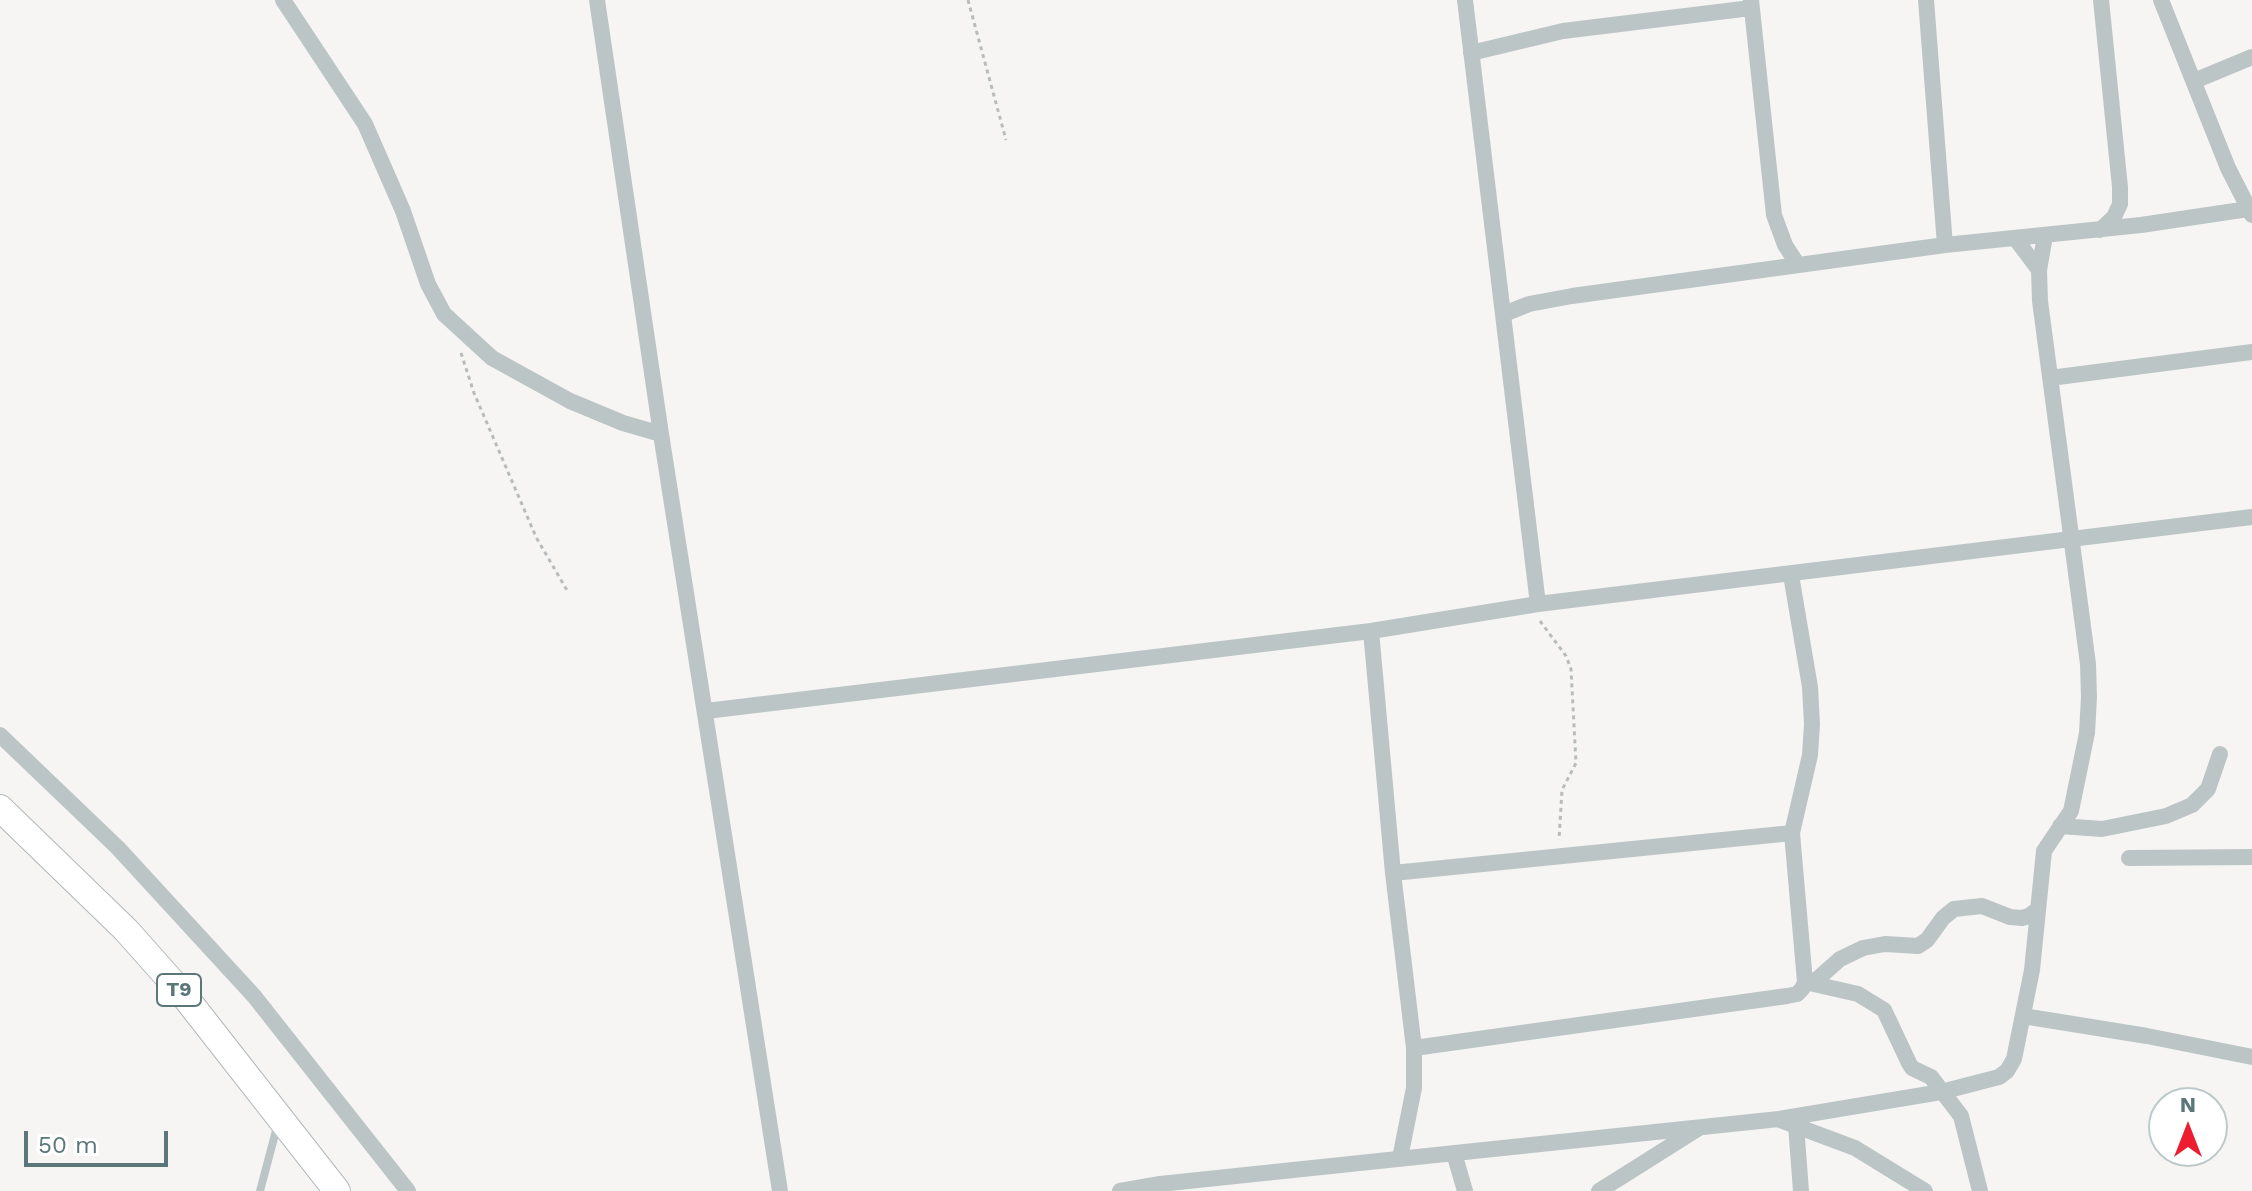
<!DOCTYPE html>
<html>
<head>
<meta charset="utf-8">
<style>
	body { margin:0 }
	#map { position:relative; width:2252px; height:1191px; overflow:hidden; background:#f6f5f3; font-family:"Work Sans",sans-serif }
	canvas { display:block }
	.north { position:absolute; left:2148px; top:1087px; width:80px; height:80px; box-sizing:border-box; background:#fff; border:2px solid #bdc9ca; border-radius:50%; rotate:0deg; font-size:22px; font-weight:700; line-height:32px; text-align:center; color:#5b777a }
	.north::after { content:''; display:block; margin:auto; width:28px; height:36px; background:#ed1c31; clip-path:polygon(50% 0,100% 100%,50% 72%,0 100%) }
	.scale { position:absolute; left:24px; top:1131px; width:144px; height:36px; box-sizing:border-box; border:4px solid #5b777a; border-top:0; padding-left:10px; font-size:24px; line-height:28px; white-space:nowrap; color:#5b777a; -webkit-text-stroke:6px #fff; paint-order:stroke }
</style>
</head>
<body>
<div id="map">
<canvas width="2252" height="1191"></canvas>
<div class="north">N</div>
<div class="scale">50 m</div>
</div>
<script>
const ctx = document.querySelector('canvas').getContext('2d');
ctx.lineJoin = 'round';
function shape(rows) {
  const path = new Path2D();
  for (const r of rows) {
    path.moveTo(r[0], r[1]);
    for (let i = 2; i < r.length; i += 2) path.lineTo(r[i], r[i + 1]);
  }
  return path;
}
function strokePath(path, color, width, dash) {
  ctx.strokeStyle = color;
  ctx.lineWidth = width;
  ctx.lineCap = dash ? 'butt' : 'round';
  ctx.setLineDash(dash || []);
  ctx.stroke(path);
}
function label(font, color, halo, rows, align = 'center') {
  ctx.font = font + ' "Work Sans",sans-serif';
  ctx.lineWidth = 8;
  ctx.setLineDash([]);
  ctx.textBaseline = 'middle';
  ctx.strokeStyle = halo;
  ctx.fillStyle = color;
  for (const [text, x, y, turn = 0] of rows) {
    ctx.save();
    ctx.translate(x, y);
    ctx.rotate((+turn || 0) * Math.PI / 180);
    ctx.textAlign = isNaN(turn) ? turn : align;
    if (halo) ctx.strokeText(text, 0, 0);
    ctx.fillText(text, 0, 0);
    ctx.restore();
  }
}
const trunk = shape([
	[0,808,126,930,182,993,337,1191]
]);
strokePath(trunk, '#b2b9ba', 28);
strokePath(shape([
	[968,0,1006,140],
	[461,353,474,393,536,537,568,592],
	[1540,621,1566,656,1571,669,1576,763,1562,790,1559,840]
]), '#b7bdbe', 3, [4, 4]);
strokePath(shape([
	[260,1191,278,1123]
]), '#bcc5c6', 8);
strokePath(shape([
	[283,0,365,124,403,211,428,284,444,314,492,358,570,401,623,423,661,434],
	[597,0,661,434,780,1191],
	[1465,0,1538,604],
	[1751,0,1774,215,1785,245,1798,265],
	[1926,0,1945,245],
	[2161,0,2228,168,2252,215],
	[1471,53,1563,31,1751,8],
	[2194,81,2252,57],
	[2100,230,2114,217,2120,204,2120,187,2101,0],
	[2015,238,2039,270],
	[1504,314,1529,304,1572,296,1945,245,2141,225,2248,209],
	[2050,378,2252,352],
	[1371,631,1393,873,1414,1048,1414,1088,1400,1158],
	[706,711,1371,631,1538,604,2252,517],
	[0,735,118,848,254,996,408,1191],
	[2060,826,2102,829,2166,816,2192,805,2208,789,2220,754],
	[2129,858,2252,857],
	[1393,873,1792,833],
	[1805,982,1858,994,1884,1010,1909,1063,1912,1068,1931,1077,1961,1116,1980,1191],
	[1813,983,1840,959,1863,948,1885,944,1918,946,1927,940,1943,918,1954,909,1982,906,2010,917,2022,918,2029,916,2037,910],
	[2023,1016,2147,1036,2252,1057],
	[1414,1048,1787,996,1797,994,1802,989,1805,982,1792,833,1810,755,1812,724,1810,687,1791,575],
	[1780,1120,1855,1148,1925,1191],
	[1796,1125,1801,1191],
	[1454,1153,1465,1191],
	[1120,1191,1160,1184,1779,1119,1941,1092,1999,1077,2007,1071,2014,1059,2032,970,2044,851,2071,811,2087,733,2089,697,2088,664,2040,301,2039,270,2045,236],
	[1599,1191,1699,1128]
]), '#bcc5c6', 16);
strokePath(trunk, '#fff', 26);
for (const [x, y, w] of [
	[179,990,44]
]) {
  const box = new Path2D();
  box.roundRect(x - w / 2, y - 16, w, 32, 6);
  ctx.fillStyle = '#fff';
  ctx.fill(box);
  strokePath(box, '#5b777a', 2);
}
label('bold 20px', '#5b777a', null, [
	["T9",179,990]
]);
</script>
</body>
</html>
